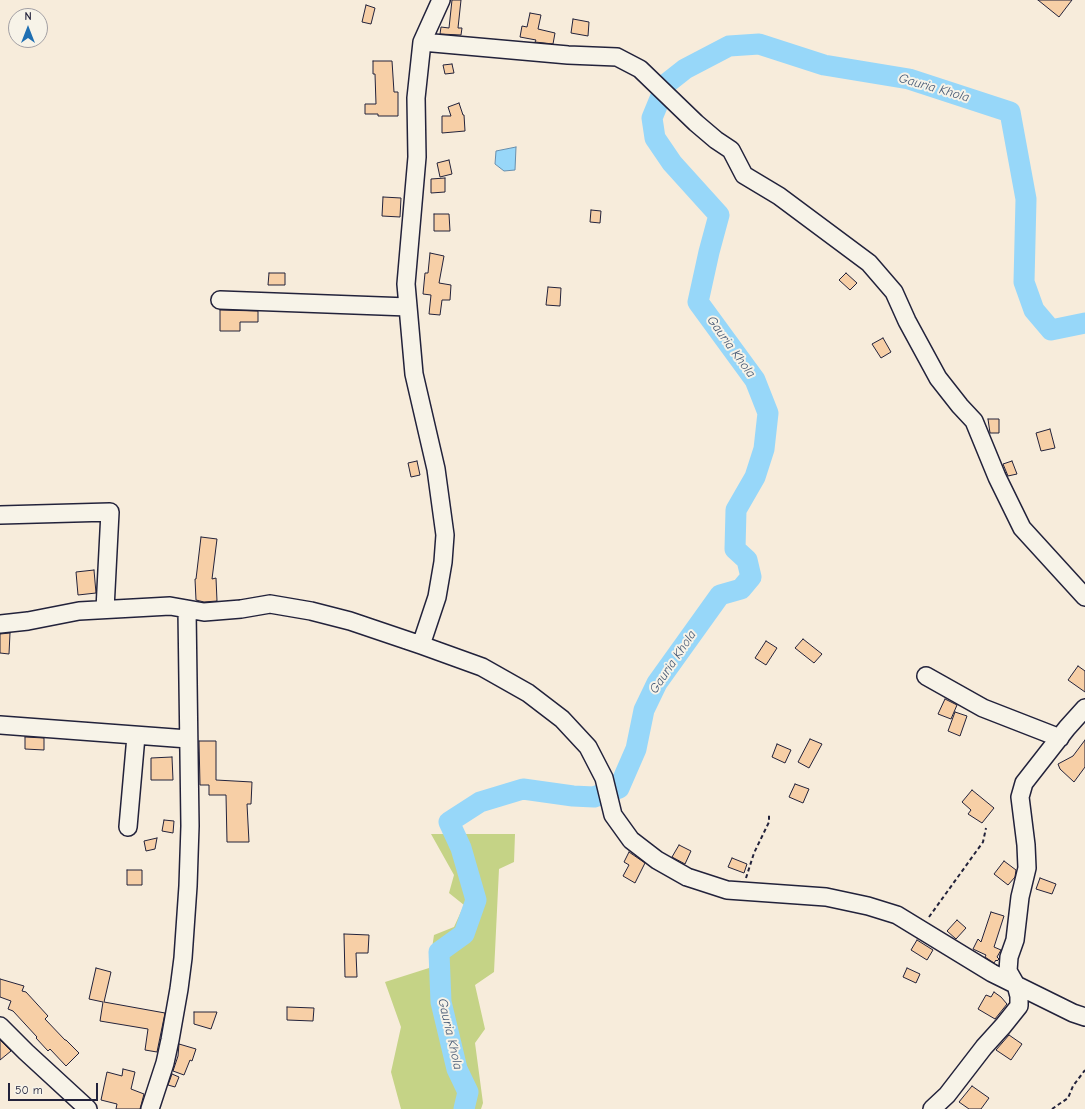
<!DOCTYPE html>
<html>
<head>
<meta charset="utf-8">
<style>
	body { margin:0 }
	#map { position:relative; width:1085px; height:1109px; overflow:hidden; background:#f7ecdb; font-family:"Comic Neue",sans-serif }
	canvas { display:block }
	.north { position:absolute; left:8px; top:8px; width:40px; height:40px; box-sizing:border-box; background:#f7f3e8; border:1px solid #a29fa3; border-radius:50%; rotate:0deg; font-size:11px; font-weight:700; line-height:16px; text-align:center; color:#22223b }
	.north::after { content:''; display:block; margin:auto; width:14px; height:18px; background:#1f6fb2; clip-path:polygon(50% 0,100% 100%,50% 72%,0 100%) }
	.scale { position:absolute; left:8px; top:1083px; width:90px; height:18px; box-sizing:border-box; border:2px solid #22223b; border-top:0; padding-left:5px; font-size:12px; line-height:14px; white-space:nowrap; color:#22223b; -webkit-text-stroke:3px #f7f3e8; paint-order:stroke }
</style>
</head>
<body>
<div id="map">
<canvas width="1085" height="1109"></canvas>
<div class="north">N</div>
<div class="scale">50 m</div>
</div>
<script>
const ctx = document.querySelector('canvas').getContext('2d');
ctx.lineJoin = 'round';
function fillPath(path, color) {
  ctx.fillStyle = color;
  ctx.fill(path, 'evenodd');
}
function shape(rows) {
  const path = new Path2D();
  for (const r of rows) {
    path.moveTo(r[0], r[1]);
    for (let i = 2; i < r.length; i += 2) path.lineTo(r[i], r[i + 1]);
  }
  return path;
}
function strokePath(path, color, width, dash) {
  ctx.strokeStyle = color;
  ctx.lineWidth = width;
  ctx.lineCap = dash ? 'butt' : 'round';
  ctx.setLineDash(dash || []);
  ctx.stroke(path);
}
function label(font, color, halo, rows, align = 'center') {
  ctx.font = font + ' "Comic Neue",sans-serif';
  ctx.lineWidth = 4;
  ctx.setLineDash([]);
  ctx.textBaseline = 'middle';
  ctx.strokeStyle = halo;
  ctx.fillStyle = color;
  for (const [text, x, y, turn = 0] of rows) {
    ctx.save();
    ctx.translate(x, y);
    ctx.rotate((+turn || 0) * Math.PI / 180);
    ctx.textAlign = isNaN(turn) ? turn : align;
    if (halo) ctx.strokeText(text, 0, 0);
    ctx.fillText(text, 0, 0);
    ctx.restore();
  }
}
fillPath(shape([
	[431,834,515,834,514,862,499,869,494,972,475,985,485,1029,475,1043,483,1103,481,1109,401,1109,391,1072,401,1027,385,982,429,968,434,935,454,927,464,905,449,893,454,875]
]), '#c5d386');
const water = shape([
	[516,147,515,170,504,171,495,164,496,151,516,147]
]);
fillPath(water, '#97d7f9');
strokePath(water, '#688fad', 1);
strokePath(shape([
	[464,1109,468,1092,457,1069,441,1002,439,952,464,934,476,900,461,848,449,822,480,802,523,789,573,796,594,797,619,788,636,749,644,710,657,683,720,595,741,589,751,577,747,560,735,549,736,510,755,477,764,449,768,413,755,380,698,302,709,252,719,215,672,163,655,138,652,118,666,84,685,69,729,46,759,44,824,65,909,79,1010,112,1026,199,1024,282,1034,310,1051,330,1085,323]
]), '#97d7f9', 21);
const building = shape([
	[452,0,461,0,458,28,462,28,461,35,440,34,441,27,449,28,452,0],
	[1038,0,1072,0,1059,17,1038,0],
	[366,5,375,8,371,24,362,22,366,5],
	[530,13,541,15,538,29,555,33,553,44,535,42,536,40,520,37,522,26,527,27,530,13],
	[573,19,589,22,588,36,571,33,573,19],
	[373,61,392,61,394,92,398,92,398,116,378,116,378,114,365,114,365,104,376,104,375,74,373,74,373,61],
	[452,64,454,73,445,74,443,65,452,64],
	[459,103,463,115,464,115,465,131,442,133,442,116,451,116,448,107,459,103],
	[449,160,452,174,440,177,437,163,449,160],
	[445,178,445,192,431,193,431,179,445,178],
	[383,197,401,198,400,217,382,216,383,197],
	[591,210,601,211,600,223,590,222,591,210],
	[434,214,449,214,450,231,434,231,434,214],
	[430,253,444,256,439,283,451,285,450,300,442,300,440,315,429,314,431,295,423,294,425,273,428,273,430,253],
	[269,273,285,273,285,285,268,285,269,273],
	[846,273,857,283,850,290,839,280,846,273],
	[548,287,561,288,560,306,546,305,548,287],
	[220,310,258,311,258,322,240,322,240,331,220,331,220,310],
	[883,338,891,352,881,358,872,344,883,338],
	[988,419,999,419,999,433,990,433,988,419],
	[1050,429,1055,448,1041,451,1036,433,1050,429],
	[417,461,420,475,411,477,408,463,417,461],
	[1012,461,1017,474,1008,476,1003,464,1012,461],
	[201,537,217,539,212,579,216,578,217,601,204,602,196,600,195,579,196,579,201,537],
	[94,570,96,593,78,595,76,572,94,570],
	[10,633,9,654,0,653,0,634,10,633],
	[803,639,822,654,814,663,795,648,803,639],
	[766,641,777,648,766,665,755,658,766,641],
	[1078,666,1085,671,1085,692,1068,680,1078,666],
	[945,699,957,705,951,719,938,714,945,699],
	[955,712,967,716,960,736,948,731,955,712],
	[25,737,44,738,44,750,25,749,25,737],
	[810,739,822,744,809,768,798,762,810,739],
	[1085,740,1085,767,1074,782,1060,769,1058,764,1073,756,1085,740],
	[199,741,216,741,216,780,252,782,251,804,247,804,249,842,227,842,226,795,209,795,209,785,200,785,199,741],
	[777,744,791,750,785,763,772,757,777,744],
	[172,757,173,780,151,780,151,758,172,757],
	[795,784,809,789,803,803,789,797,795,784],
	[972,790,994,808,982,823,968,814,971,810,962,802,972,790],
	[164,820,174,821,173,833,162,831,164,820],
	[157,838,155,849,146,851,144,841,157,838],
	[679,845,691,851,685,864,672,857,679,845],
	[629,852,645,863,635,883,623,876,629,865,624,862,629,852],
	[732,858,747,864,744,873,728,867,732,858],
	[1004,861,1016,870,1015,877,1008,885,994,874,1004,861],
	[127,870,142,870,142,885,127,885,127,870],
	[1040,878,1056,884,1052,894,1036,889,1040,878],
	[991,912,1004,916,994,947,1001,950,997,957,999,959,997,961,996,960,994,963,985,957,986,955,973,949,978,939,981,942,991,912],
	[957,920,966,928,956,939,947,931,957,920],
	[344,934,369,935,368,953,356,953,357,977,345,977,344,934],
	[917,940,933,950,927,960,911,950,917,940],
	[96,968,111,972,104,1002,165,1013,157,1052,145,1050,148,1029,100,1021,103,1002,89,999,96,968],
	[907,968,920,974,916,983,903,977,907,968],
	[0,979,24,986,22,991,26,992,48,1016,45,1019,65,1040,66,1040,79,1053,66,1066,50,1049,48,1051,36,1038,37,1037,13,1011,8,1009,11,1001,0,997,0,979],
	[994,992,1001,997,1007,1004,995,1019,978,1009,986,995,991,997,994,992],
	[287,1007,314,1008,313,1021,287,1020,287,1007],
	[194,1012,217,1012,211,1029,194,1024,194,1012],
	[1009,1035,1022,1044,1011,1060,996,1050,1009,1035],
	[0,1040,11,1051,0,1060,0,1040],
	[179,1044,196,1049,192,1061,190,1060,184,1075,173,1071,178,1056,179,1044],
	[123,1069,135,1072,131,1089,144,1094,140,1109,116,1109,117,1104,101,1100,107,1072,122,1076,123,1069],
	[172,1074,179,1077,175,1087,168,1085,172,1074],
	[972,1086,989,1098,981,1109,969,1109,959,1102,972,1086]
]);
fillPath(building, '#f7cfa6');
strokePath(building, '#22223b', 1);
const minor = shape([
	[422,42,568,55,617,57,640,69,696,123,716,140,731,150,744,175,779,196,869,263,894,292,907,321,938,378,960,406,974,421,997,477,1022,528,1085,597],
	[220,300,408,307],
	[0,515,110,512,105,609],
	[0,624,28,621,79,611,170,606,204,612,241,609,270,604,311,611,350,621,421,645,482,667,528,693,562,719,588,747,604,778,613,815,631,840,657,860,687,877,727,890,826,897,868,906,897,915,992,973,1073,1013,1085,1017],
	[421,645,437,597,443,562,445,535,436,469,414,374,406,284,417,157,416,98,422,42,441,0],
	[926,676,983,708,1060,738],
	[0,725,188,739],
	[128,827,136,736],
	[0,1026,26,1052,88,1109],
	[150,1109,165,1063,170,1040,179,989,183,958,188,886,190,826,187,610],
	[932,1109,947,1095,984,1047,1003,1026,1019,1006,1019,996,1016,985,1008,971,1009,957,1015,940,1020,897,1027,868,1026,845,1020,797,1024,783,1067,728,1085,708]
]);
strokePath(minor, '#22223b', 20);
strokePath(shape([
	[746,878,754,853,769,822,769,815],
	[929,917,983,842,986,828],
	[1052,1109,1068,1098,1073,1086,1085,1070]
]), '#22223b', 2, [4, 3]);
strokePath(minor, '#f7f3e8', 17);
label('italic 13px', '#455874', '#f7f3e8', [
	["Gauria Khola",934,88,16],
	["Gauria Khola",731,347,54],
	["Gauria Khola",673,662,-56],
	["Gauria Khola",450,1034,77]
]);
</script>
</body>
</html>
